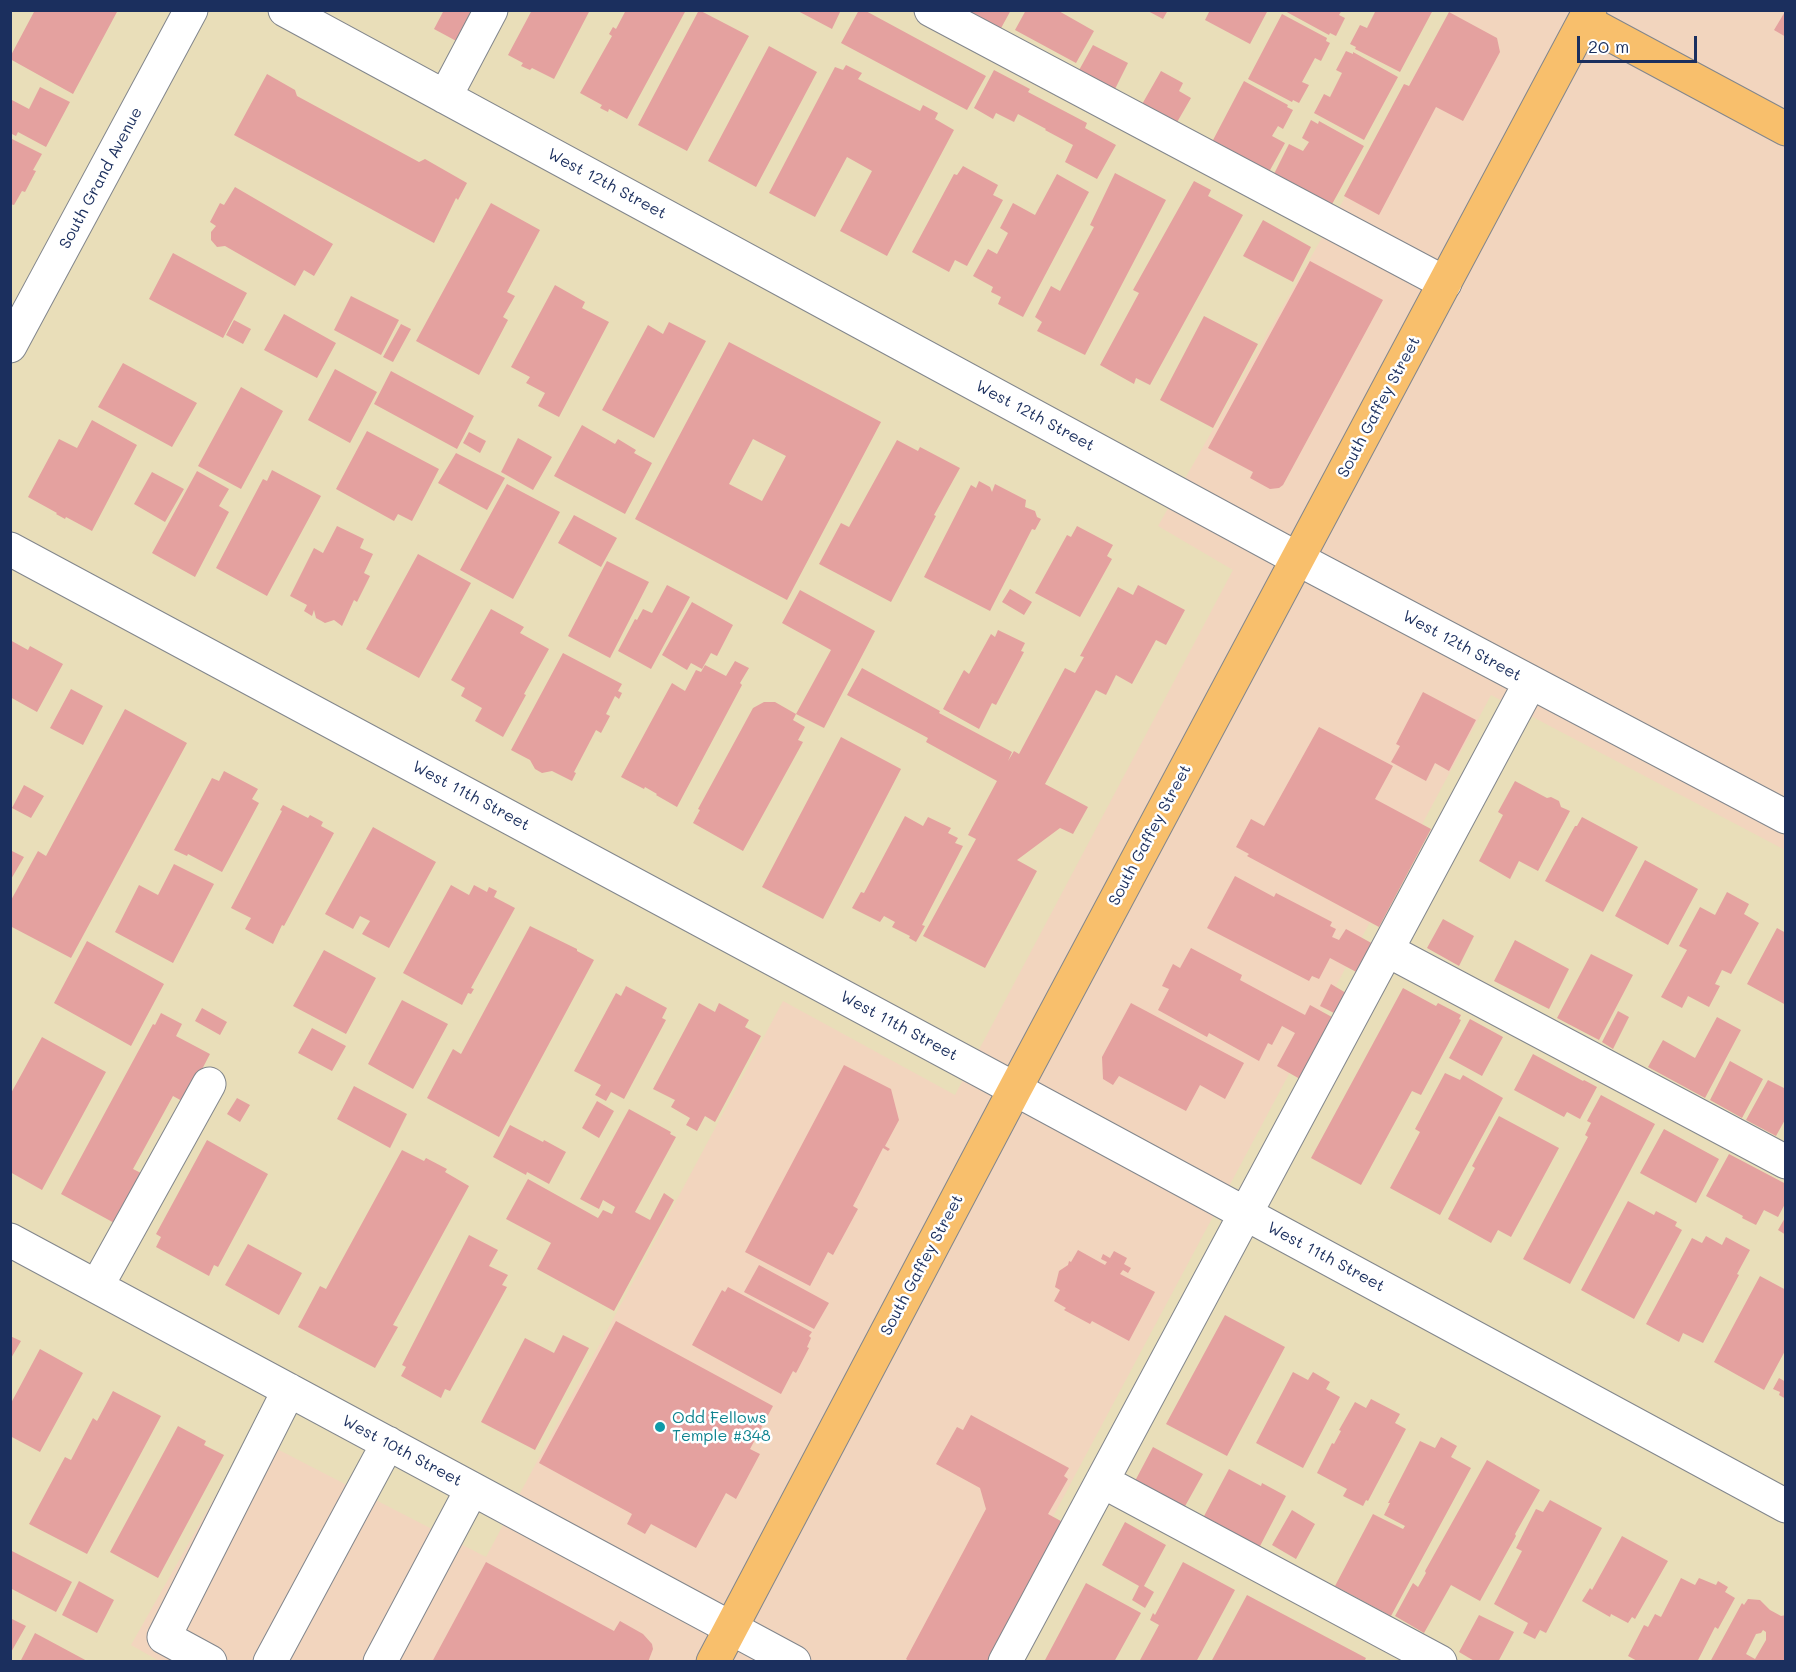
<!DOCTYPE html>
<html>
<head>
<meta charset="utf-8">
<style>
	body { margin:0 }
	#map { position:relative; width:1796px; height:1672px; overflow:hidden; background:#e9deb9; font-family:Mali,sans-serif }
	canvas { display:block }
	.frame { position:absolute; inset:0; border:12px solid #1b2f5e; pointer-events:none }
	.scale { position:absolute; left:1577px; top:36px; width:120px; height:27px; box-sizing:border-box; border:3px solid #1b2f5e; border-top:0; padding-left:8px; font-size:18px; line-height:21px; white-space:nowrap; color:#1b2f5e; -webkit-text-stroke:4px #fff; paint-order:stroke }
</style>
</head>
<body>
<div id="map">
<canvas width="1796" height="1672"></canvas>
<div class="frame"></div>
<div class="scale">20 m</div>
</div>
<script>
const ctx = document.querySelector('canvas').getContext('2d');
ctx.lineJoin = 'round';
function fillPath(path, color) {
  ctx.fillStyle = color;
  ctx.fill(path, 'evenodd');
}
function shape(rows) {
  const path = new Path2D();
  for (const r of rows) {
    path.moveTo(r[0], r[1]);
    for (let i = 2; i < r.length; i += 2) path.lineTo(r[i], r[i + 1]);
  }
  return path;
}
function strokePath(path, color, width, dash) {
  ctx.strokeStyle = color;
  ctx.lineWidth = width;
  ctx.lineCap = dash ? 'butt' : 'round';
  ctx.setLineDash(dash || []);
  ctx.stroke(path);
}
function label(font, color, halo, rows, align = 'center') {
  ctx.font = font + ' Mali,sans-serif';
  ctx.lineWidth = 5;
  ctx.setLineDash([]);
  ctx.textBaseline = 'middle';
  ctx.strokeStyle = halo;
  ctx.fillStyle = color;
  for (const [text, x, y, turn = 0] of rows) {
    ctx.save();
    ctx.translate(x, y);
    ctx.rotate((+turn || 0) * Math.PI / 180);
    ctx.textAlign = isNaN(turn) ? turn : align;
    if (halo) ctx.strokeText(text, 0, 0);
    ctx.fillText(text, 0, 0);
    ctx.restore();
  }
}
fillPath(shape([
	[1451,11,1785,11,1785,850,1491,695,976,1661,161,1662,131,1645,250,1435,486,1557,783,1001,955,1095,1233,570,1158,526]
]), '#f2d5be');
fillPath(shape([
	[35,10,118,10,73,94,10,59,10,57],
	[444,10,478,10,460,43,434,29],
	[532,10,590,10,554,79,532,68,530,70,521,66,523,63,508,55],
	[626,10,686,10,627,119,609,109,608,112,600,108,602,105,580,93,612,36,609,34,613,27,616,29],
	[699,10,749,36,687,151,638,125],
	[796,10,841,10,832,29],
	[859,10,864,10,986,76,967,110,841,43],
	[964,10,1011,10,1000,30],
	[1026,10,1057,10,1094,31,1076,63,1015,30],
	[1146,10,1168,10,1163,19],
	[1210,10,1268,10,1250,44,1205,20],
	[1283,10,1342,10,1339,15,1345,18,1336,36,1330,33,1329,35],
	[1376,10,1433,10,1400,72,1355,49,1356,47,1350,44,1360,25,1367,28],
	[1786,10,1786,37,1774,30],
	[1449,12,1497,38,1500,52,1463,121,1436,107,1379,215,1344,196,1404,84,1409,86],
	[1282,14,1327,38,1326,41,1330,43,1321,61,1315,58,1302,82,1309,85,1299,103,1293,100,1292,102,1248,79],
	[1093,45,1128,63,1112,95,1078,72],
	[769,46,817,72,756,187,708,161],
	[1346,51,1353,54,1353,52,1398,77,1364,140,1314,113,1324,94,1330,97,1342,73,1336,70],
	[846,65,862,73,858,79,920,111,923,105,938,113,935,119,954,130,887,256,840,231,872,171,847,157,815,217,769,193,835,67,843,70],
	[994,70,1030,89,1028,92,1087,123,1085,128,1116,145,1097,179,1065,162,1073,145,1045,130,1046,129,1018,114,1014,122,996,113,993,119,974,108],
	[1161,71,1183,83,1179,91,1191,98,1176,124,1141,106],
	[267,74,295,90,297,96,419,162,425,159,467,183,458,200,456,198,434,243,234,135],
	[1244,81,1288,105,1287,107,1293,110,1283,129,1278,126,1272,136,1285,143,1269,172,1212,142],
	[40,87,70,102,46,147,18,132,16,136,10,133,10,99,29,109],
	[1311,120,1318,124,1319,121,1364,146,1331,206,1274,174,1289,144,1303,151,1309,142,1302,138],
	[10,138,42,154,33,170,36,171,25,192,22,191,14,205,10,204],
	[963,166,998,185,993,195,1003,200,967,266,955,260,949,272,912,252,954,174,957,175],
	[1115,173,1166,200,1085,355,1037,331,1042,322,1035,317,1051,286,1060,291,1094,227,1090,225],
	[1057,174,1089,192,1023,317,998,304,1001,297,991,292,993,287,973,276,988,249,997,254,1008,233,1000,228,1013,203,1035,215],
	[1194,181,1211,190,1208,196,1243,215,1150,385,1136,378,1134,384,1100,365,1139,293,1133,290],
	[235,187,333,244,314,276,304,270,295,286,225,246,217,247,211,240,211,232,216,226,210,222,220,203,224,205],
	[491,203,540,230,507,292,515,296,503,317,508,320,479,375,416,341],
	[1263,220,1311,247,1293,282,1243,256],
	[173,253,247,293,223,338,149,299],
	[1310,261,1383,300,1283,485,1279,488,1270,489,1250,478,1253,472,1208,448],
	[555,285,585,302,582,308,609,322,559,417,538,406,545,393,526,383,530,377,511,367],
	[351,296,399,320,381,355,334,330],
	[284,314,336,343,317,378,264,350],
	[1204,316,1258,344,1213,428,1160,400],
	[234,320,251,329,243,344,226,335],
	[669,322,706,341,654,438,602,410,648,325,663,334],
	[401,324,411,329,393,362,383,357],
	[729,342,881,422,787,600,635,519],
	[753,439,786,456,762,501,729,484],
	[123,363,197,403,172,447,98,407],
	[335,369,377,392,350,443,308,420],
	[391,371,474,416,457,449,374,404],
	[241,387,283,411,241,489,198,466],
	[92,420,137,445,92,531,66,517,65,519,56,514,57,513,28,497,59,439,77,448],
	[582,425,615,444,618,439,636,450,634,453,652,463,625,514,554,476],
	[367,431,439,469,412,521,398,514,394,521,336,489],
	[469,432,486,441,480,453,463,443],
	[518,438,552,457,533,490,501,472],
	[897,440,918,451,920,447,960,468,934,515,936,516,891,602,819,564,841,523,849,527],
	[456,453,505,478,487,510,438,483],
	[272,470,321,496,267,596,216,568,263,479,267,481],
	[197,471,229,489,219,506,229,512,195,577,152,553],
	[152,472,184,489,165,522,134,504],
	[979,481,990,487,992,492,995,484,1026,500,1025,507,1035,511,1037,517,1041,519,1035,530,1032,529,990,611,924,577,971,485,976,488],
	[507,484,560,512,513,599,460,570],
	[574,515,617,538,601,567,558,543],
	[337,526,364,539,360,548,373,554,364,573,370,576,357,602,354,600,342,626,334,620,325,623,316,618,314,610,312,616,304,611,307,605,290,596,314,548,323,553],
	[1077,526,1113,545,1107,556,1112,559,1080,617,1035,593,1067,535,1071,537],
	[418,554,471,583,419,678,366,649],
	[607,561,649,582,610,658,568,636],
	[667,585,690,597,651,669,618,651,635,619,637,620,643,609,652,613],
	[1138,585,1185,610,1166,645,1156,640,1132,684,1116,675,1106,695,1096,690,1045,784,1088,807,1073,834,1060,828,1017,860,1037,871,985,968,923,936,976,839,968,835,997,781,926,742,928,738,847,695,862,668,940,711,939,713,1012,752,1008,761,1014,751,1019,754,1065,668,1075,673,1084,657,1080,656,1118,587,1133,595],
	[1010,589,1032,602,1024,615,1002,602],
	[800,590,875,631,824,728,796,714,793,720,805,727,798,740,803,742,743,851,693,823,700,810,698,809,753,708,764,702,775,702,796,714,831,650,782,623],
	[692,602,733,625,717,656,711,653,702,669,691,663,687,670,662,655],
	[491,609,524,627,520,633,549,649,524,694,526,695,503,737,475,721,482,708,461,696,465,688,451,680],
	[998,630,1025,643,1021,651,1024,652,996,705,992,703,979,729,943,709,964,670,969,674,991,634,995,637],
	[10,640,28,650,30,646,63,664,37,712,10,697],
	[563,653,622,684,618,691,622,693,619,699,615,696,606,714,610,716,601,733,596,730,574,772,576,773,572,781,552,771,542,773,535,769,530,760,511,750],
	[735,661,749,668,740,683,742,685,677,807,656,795,657,794,645,787,644,789,621,777,672,683,685,691,696,670,701,672,705,665,726,676],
	[71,689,103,706,83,745,50,728],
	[1423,692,1476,720,1449,771,1435,763,1426,781,1391,762,1400,746,1396,744],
	[125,709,187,743,71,958,10,926,10,902,38,851,46,856],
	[1319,727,1393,766,1375,799,1431,829,1379,927,1247,856,1249,854,1236,847,1251,819,1264,826],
	[841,737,901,769,823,919,762,887],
	[224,771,258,789,252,799,259,803,222,872,188,854,187,856,174,850,212,778,219,781],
	[1515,781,1547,798,1551,797,1559,801,1561,807,1570,811,1538,871,1519,861,1510,879,1479,861,1503,815,1498,812],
	[24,785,44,796,31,818,12,808],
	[283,805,308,818,310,815,323,822,321,826,334,833,284,926,282,925,273,944,245,929,251,918,231,908,282,811,280,810],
	[905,816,923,826,928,817,951,828,948,833,958,838,955,843,963,846,922,925,925,926,916,942,909,938,910,936,892,927,895,922,884,916,880,922,852,908,861,892,864,893],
	[1582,817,1638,847,1603,912,1545,881,1575,826,1577,826],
	[373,827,436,862,389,948,362,934,370,921,360,916,353,929,325,914],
	[10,850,24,857,10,881],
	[1645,860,1698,889,1668,945,1615,916],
	[174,864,214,884,173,963,115,932,139,885,158,895],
	[1235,876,1274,897,1276,893,1332,922,1330,926,1336,929,1332,937,1339,940,1346,929,1375,945,1360,974,1330,958,1319,979,1312,976,1309,981,1207,928],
	[451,885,469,895,474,885,487,892,489,887,497,891,494,897,515,908,471,988,474,989,471,994,468,993,462,1005,403,973],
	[1727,892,1749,904,1744,914,1759,923,1731,974,1722,970,1715,984,1720,986,1709,1007,1688,996,1682,1008,1661,997,1687,950,1679,946,1700,907,1715,915],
	[1443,919,1474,936,1459,966,1427,948],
	[530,926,577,949,577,951,594,960,499,1137,427,1098,453,1049,461,1054],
	[1777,928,1786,933,1786,1005,1747,984],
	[1515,940,1569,969,1549,1009,1494,981],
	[87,941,164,984,131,1046,54,1003],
	[1191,948,1242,975,1240,980,1305,1015,1310,1005,1341,1022,1307,1083,1277,1066,1295,1033,1282,1026,1272,1045,1268,1043,1259,1061,1209,1033,1207,1037,1158,1010,1169,989,1162,986,1173,964,1180,968],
	[324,950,376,978,346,1034,293,1006],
	[1591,954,1633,975,1599,1040,1557,1018],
	[1331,984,1346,993,1336,1014,1320,1006],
	[626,986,667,1008,662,1018,666,1020,624,1099,611,1092,606,1101,595,1095,601,1085,574,1071,616,993,621,996],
	[1403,988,1436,1006,1438,1003,1461,1015,1459,1019,1461,1020,1421,1095,1412,1091,1361,1185,1311,1158],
	[402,1000,448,1024,413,1089,368,1064],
	[699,1003,715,1012,719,1003,749,1020,745,1027,761,1036,715,1122,705,1116,697,1131,686,1125,690,1118,671,1107,675,1100,653,1089],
	[1131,1003,1244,1063,1225,1099,1200,1085,1186,1111,1119,1076,1113,1085,1103,1079,1102,1057],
	[202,1008,227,1022,220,1035,195,1021],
	[1618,1011,1629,1017,1613,1049,1602,1042],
	[161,1013,182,1024,176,1036,210,1054,187,1098,182,1101,173,1096,133,1169,143,1174,118,1225,61,1194,153,1024,155,1025],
	[1717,1017,1741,1030,1705,1098,1648,1067,1663,1040,1695,1058],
	[1470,1019,1503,1037,1482,1076,1449,1058],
	[312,1028,346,1046,332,1071,298,1053],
	[42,1037,106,1072,42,1190,10,1172,10,1095],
	[1533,1054,1583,1081,1584,1080,1597,1087,1580,1119,1567,1112,1564,1117,1514,1090],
	[1730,1061,1763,1079,1742,1118,1710,1100],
	[844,1065,891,1089,899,1120,885,1146,890,1149,888,1151,883,1148,853,1206,858,1209,833,1255,828,1252,810,1286,745,1252],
	[1445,1073,1460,1080,1463,1075,1503,1098,1440,1215,1390,1188,1420,1132,1415,1129],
	[1768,1080,1786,1089,1786,1118,1776,1136,1746,1120],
	[354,1086,407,1114,390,1148,337,1119],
	[1601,1095,1655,1124,1570,1284,1523,1259,1588,1137,1585,1135,1591,1123,1587,1121],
	[237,1098,250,1105,240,1122,227,1114],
	[597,1101,614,1111,599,1138,582,1128],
	[629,1109,671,1132,670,1134,676,1137,635,1212,650,1220,664,1193,674,1200,614,1311,537,1269,551,1243,506,1219,528,1179,598,1218,603,1210,612,1214,615,1207,603,1200,599,1209,580,1199],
	[1499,1116,1559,1148,1511,1237,1498,1230,1491,1243,1448,1219,1475,1168,1472,1166],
	[510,1125,543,1142,544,1140,566,1152,549,1184,527,1172,526,1175,493,1157],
	[1664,1129,1719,1159,1696,1203,1640,1173],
	[207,1140,268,1174,218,1267,214,1265,209,1276,156,1247,161,1237,156,1234],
	[402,1150,424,1161,426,1158,447,1169,445,1172,469,1186,393,1325,398,1327,375,1368,298,1327,320,1286,326,1289],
	[1729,1154,1786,1184,1786,1202,1778,1217,1764,1210,1756,1225,1742,1218,1743,1216,1706,1196],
	[1628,1201,1654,1215,1656,1211,1677,1222,1675,1226,1682,1230,1634,1319,1581,1290],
	[1786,1216,1786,1235,1778,1230],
	[469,1235,498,1250,489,1266,508,1275,502,1285,507,1287,450,1391,445,1389,441,1398,401,1376,406,1367,402,1365],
	[1706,1236,1722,1245,1726,1237,1750,1250,1737,1274,1739,1275,1703,1343,1683,1333,1679,1342,1646,1324,1692,1238,1702,1243],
	[248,1244,302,1273,279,1315,225,1285],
	[1078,1250,1105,1265,1107,1262,1101,1259,1103,1254,1110,1258,1114,1251,1127,1258,1124,1264,1131,1268,1128,1273,1123,1270,1120,1274,1155,1292,1129,1341,1092,1321,1090,1324,1064,1310,1066,1308,1054,1301,1060,1290,1055,1287,1059,1271,1068,1265,1069,1261,1071,1262],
	[759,1265,829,1303,814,1329,744,1292],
	[1760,1276,1786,1290,1786,1349,1764,1390,1714,1362],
	[728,1287,812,1332,809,1336,811,1338,807,1347,809,1348,796,1373,793,1371,781,1394,692,1345,722,1290,725,1292],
	[1225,1315,1285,1347,1227,1456,1166,1424],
	[616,1321,773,1406,750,1449,760,1454,736,1499,726,1493,696,1548,651,1524,645,1534,627,1524,632,1514,539,1463],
	[563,1335,589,1348,535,1450,481,1422,525,1338,554,1353],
	[10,1336,21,1341,10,1360],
	[40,1349,83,1373,40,1452,10,1436,10,1405],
	[1293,1372,1308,1380,1313,1372,1330,1382,1326,1389,1340,1397,1303,1468,1256,1443],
	[1779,1378,1786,1382,1786,1399,1779,1395,1780,1392,1773,1389],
	[113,1391,161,1416,87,1554,29,1524,65,1457,71,1460,93,1418,97,1421],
	[1371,1399,1400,1414,1395,1423,1406,1429,1368,1501,1366,1500,1363,1506,1343,1496,1347,1489,1317,1473,1332,1443,1334,1444,1341,1431,1339,1430,1355,1402,1366,1408],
	[971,1415,1069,1468,1064,1476,1068,1479,1048,1514,1070,1526,990,1662,910,1662,906,1659,986,1509,980,1488,936,1464,957,1427,963,1430],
	[178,1426,206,1441,204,1445,224,1455,158,1578,110,1552],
	[1441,1437,1457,1446,1451,1457,1471,1468,1391,1616,1335,1586,1373,1514,1403,1529,1405,1526,1384,1515,1390,1503,1388,1503,1420,1441,1435,1448],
	[1153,1447,1203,1474,1184,1508,1135,1481],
	[1487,1460,1540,1490,1515,1534,1516,1536,1480,1601,1451,1585,1424,1633,1395,1616,1413,1583,1418,1587,1426,1573,1425,1571],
	[1229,1469,1261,1486,1262,1483,1286,1496,1259,1548,1203,1518],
	[1550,1500,1602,1528,1546,1633,1540,1630,1535,1639,1523,1633,1528,1623,1494,1604,1522,1551,1516,1548,1536,1509,1543,1512],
	[1292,1510,1315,1524,1296,1559,1272,1545],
	[1125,1522,1166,1545,1144,1586,1154,1592,1145,1608,1132,1600,1139,1586,1102,1565],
	[1622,1536,1668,1561,1635,1619,1632,1617,1628,1623,1611,1614,1610,1617,1582,1601,1590,1588,1592,1590],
	[10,1550,72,1582,56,1612,10,1588],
	[486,1562,614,1631,620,1621,643,1634,652,1644,653,1649,648,1662,432,1662],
	[1183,1562,1235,1590,1196,1662,1139,1662,1159,1625,1150,1620,1153,1613,1155,1615],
	[1681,1578,1695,1585,1699,1578,1716,1585,1718,1581,1728,1587,1725,1592,1735,1598,1718,1629,1715,1627,1697,1662,1639,1662,1628,1656,1644,1625,1648,1627,1655,1614,1661,1617],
	[79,1581,114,1600,97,1633,62,1615],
	[1086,1583,1141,1613,1114,1662,1044,1662],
	[1247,1595,1366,1658,1364,1662,1211,1662],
	[1748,1599,1760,1600,1770,1610,1781,1616,1786,1615,1786,1656,1783,1662,1710,1662,1742,1603,1744,1605],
	[1763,1630,1766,1632,1766,1640,1755,1659,1746,1654,1756,1634,1761,1633],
	[1479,1615,1514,1632,1498,1662,1476,1662,1459,1652],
	[10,1618,26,1626,10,1654],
	[35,1633,89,1662,20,1662]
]), '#e4a19f');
const minor = shape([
	[285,10,1298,559,1786,817],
	[931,10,1445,283],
	[445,97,491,10],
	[10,346,191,10],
	[10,549,1015,1089,1786,1506],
	[1387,950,1786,1162],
	[10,1240,794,1662],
	[97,1286,209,1084],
	[1102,1481,1440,1662],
	[210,1662,164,1637,289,1390],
	[270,1662,388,1443],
	[380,1662,472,1489],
	[1005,1662,1530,683]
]);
const major = shape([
	[1585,21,1786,129],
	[713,1662,1015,1089,1590,10]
]);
strokePath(minor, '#82868c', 35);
strokePath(major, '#82868c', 35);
strokePath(minor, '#fff', 33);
strokePath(major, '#f8bf6c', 33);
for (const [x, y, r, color] of [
	[660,1427,6,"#0f9aa8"]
]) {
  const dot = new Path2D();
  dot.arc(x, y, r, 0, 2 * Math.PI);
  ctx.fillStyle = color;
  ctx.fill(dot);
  strokePath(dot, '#fff', 2);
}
label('16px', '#1b2f5e', '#fff', [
	["South Grand Avenue",101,178,-62],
	["West 12th Street",607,184,28],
	["South Gaffey Street",1379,407,-62],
	["West 12th Street",1035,416,28],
	["West 12th Street",1462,646,28],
	["West 11th Street",471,796,28],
	["South Gaffey Street",1150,835,-62],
	["West 11th Street",899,1026,28],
	["West 11th Street",1326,1257,28],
	["South Gaffey Street",922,1265,-62],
	["West 10th Street",402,1451,28]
]);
label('16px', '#0d838f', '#fff', [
	["Odd Fellows",672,1418],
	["Temple #348",672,1436]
], 'left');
</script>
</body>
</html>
